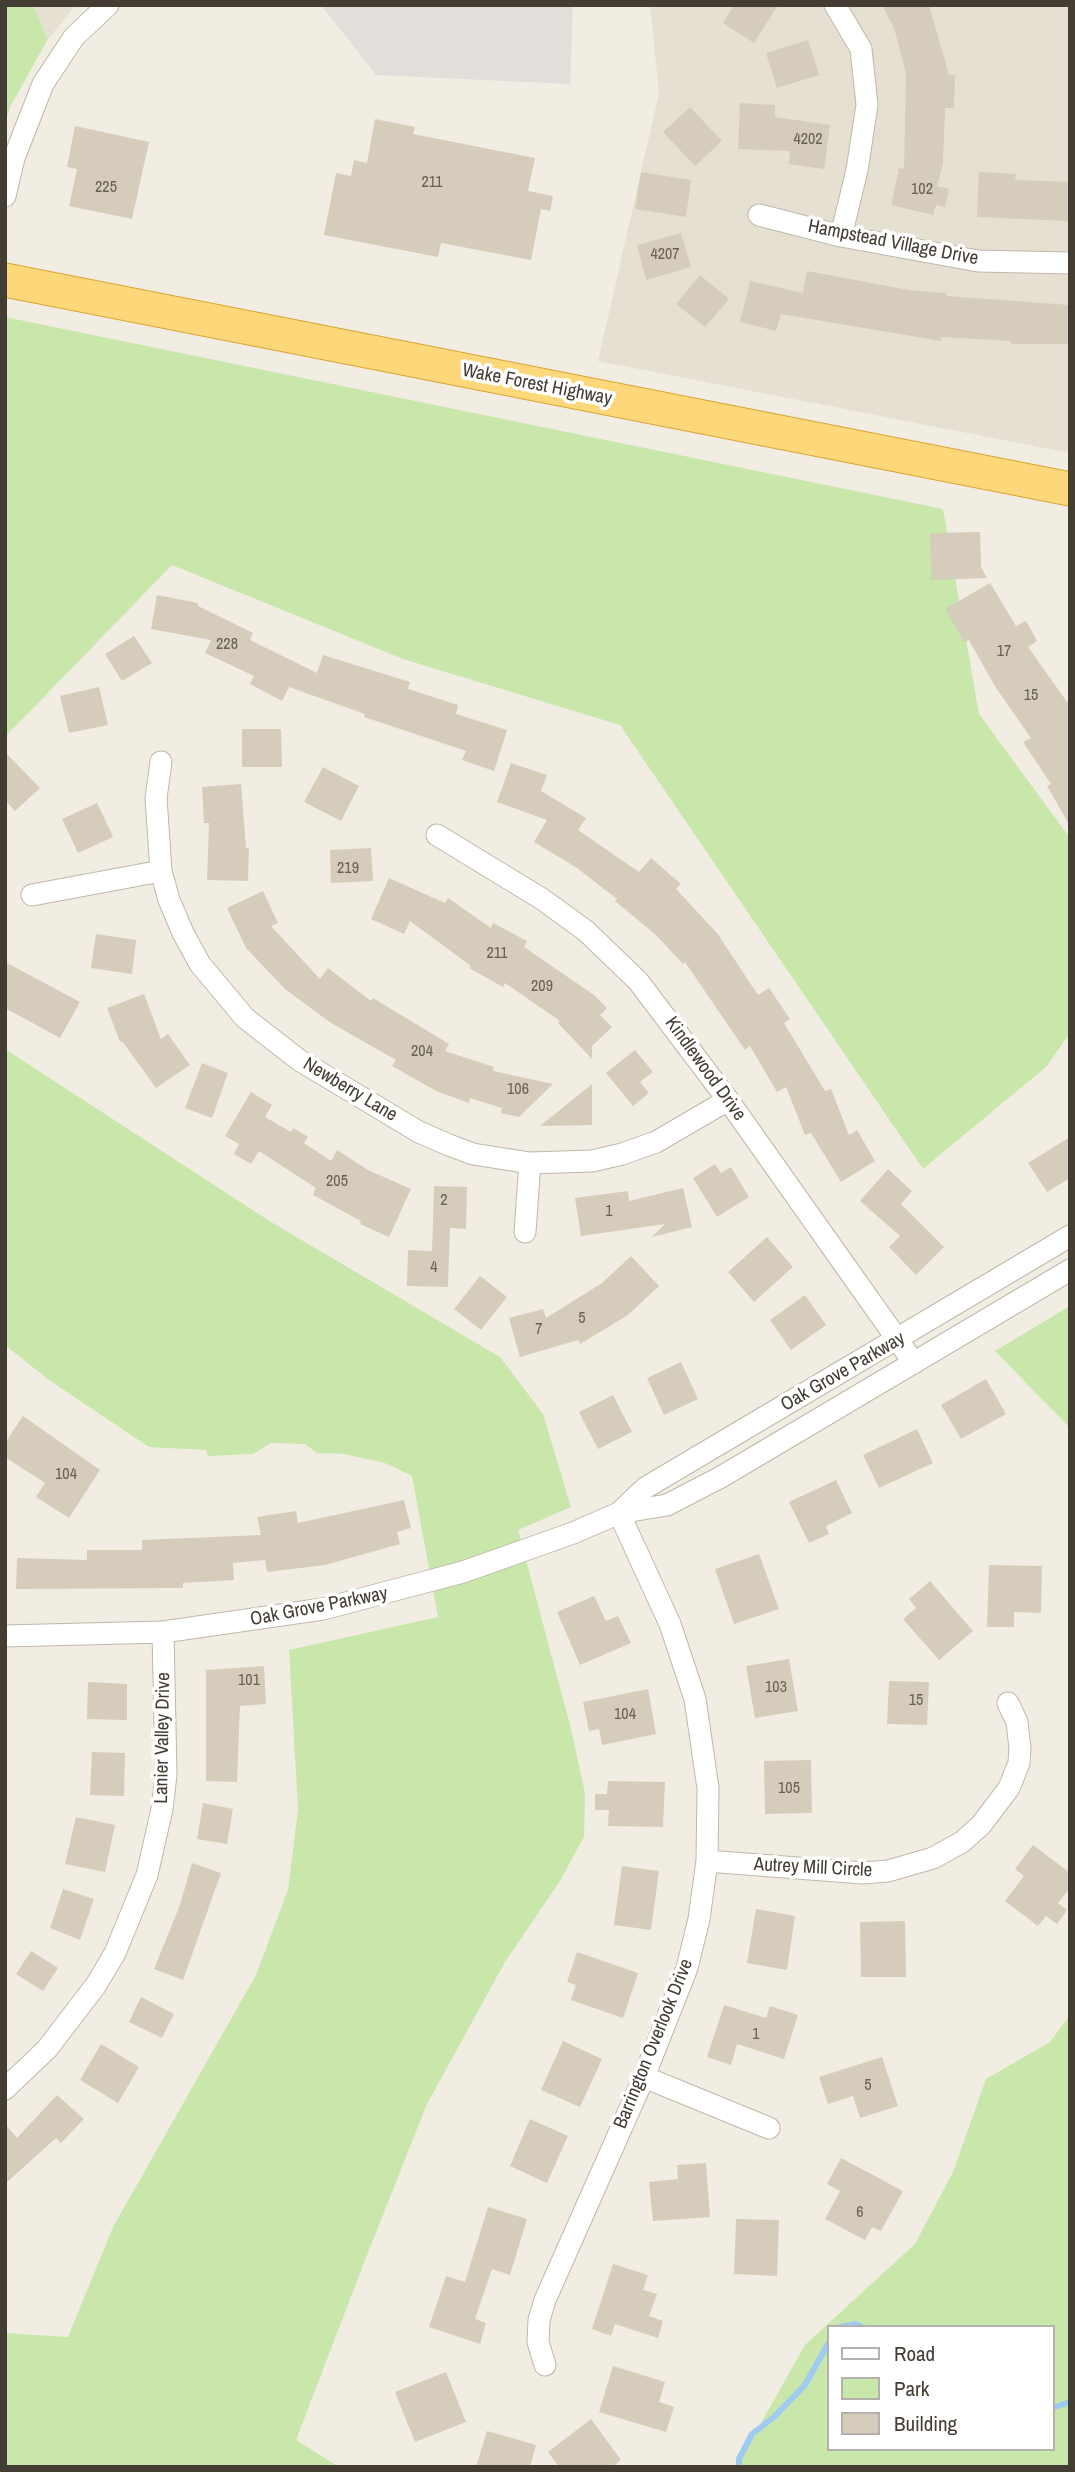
<!DOCTYPE html>
<html>
<head>
<meta charset="utf-8">
<style>
	body { margin:0 }
	#map { position:relative; width:1075px; height:2472px; overflow:hidden; background:#f1ede3; font-family:"Archivo Narrow",sans-serif }
	canvas { display:block }
	.frame { position:absolute; inset:0; border:7px solid #433d33; pointer-events:none }
	.legend { position:absolute; left:827px; top:2325px; width:228px; height:126px; box-sizing:border-box; background:#fff; border:2px solid #b4b1ad; margin:0; padding:9px 12px; list-style:none; font-size:21px; color:#433d33 }
	.legend li { display:flex; align-items:center; gap:14px; height:35px }
	.legend b { width:35px; border:2px solid #b4b1ad }
</style>
</head>
<body>
<div id="map">
<canvas width="1075" height="2472"></canvas>
<div class="frame"></div>
<ul class="legend">
<li><b style="height:9px;background:#fff"></b>Road</li>
<li><b style="height:19px;background:#c9e6ab"></b>Park</li>
<li><b style="height:19px;background:#d6ccbb"></b>Building</li>
</ul>
</div>
<script>
const ctx = document.querySelector('canvas').getContext('2d');
ctx.lineJoin = 'round';
function fillPath(path, color) {
  ctx.fillStyle = color;
  ctx.fill(path, 'evenodd');
}
function shape(rows) {
  const path = new Path2D();
  for (const r of rows) {
    path.moveTo(r[0], r[1]);
    for (let i = 2; i < r.length; i += 2) path.lineTo(r[i], r[i + 1]);
  }
  return path;
}
function strokePath(path, color, width, dash) {
  ctx.strokeStyle = color;
  ctx.lineWidth = width;
  ctx.lineCap = dash ? 'butt' : 'round';
  ctx.setLineDash(dash || []);
  ctx.stroke(path);
}
function label(font, color, halo, rows, align = 'center') {
  ctx.font = font + ' "Archivo Narrow",sans-serif';
  ctx.lineWidth = 7;
  ctx.setLineDash([]);
  ctx.textBaseline = 'middle';
  ctx.strokeStyle = halo;
  ctx.fillStyle = color;
  for (const [text, x, y, turn = 0] of rows) {
    ctx.save();
    ctx.translate(x, y);
    ctx.rotate((+turn || 0) * Math.PI / 180);
    ctx.textAlign = isNaN(turn) ? turn : align;
    if (halo) ctx.strokeText(text, 0, 0);
    ctx.fillText(text, 0, 0);
    ctx.restore();
  }
}
fillPath(shape([
	[33,5,76,5,48,39],
	[650,5,1070,5,1070,453,598,361,659,93]
]), '#e5e0d1');
fillPath(shape([
	[5,5,33,5,48,39,10,107,5,123],
	[5,317,943,509,979,714,1070,838,1070,1033,1046,1067,923,1169,620,725,403,659,172,565,5,737],
	[5,1049,271,1222,500,1357,543,1414,571,1507,518,1530,571,1729,585,1793,584,1837,560,1881,505,1962,427,2104,367,2255,296,2440,339,2467,5,2467,5,2333,68,2337,113,2227,256,1975,288,1890,298,1809,289,1650,438,1617,412,1476,385,1463,344,1454,317,1453,305,1444,271,1443,253,1454,208,1456,206,1450,149,1447,49,1380,5,1345],
	[1070,1306,1070,1428,995,1351],
	[1070,2015,1070,2467,736,2467,805,2345,915,2244,953,2172,986,2079,1050,2042],
	[828,2327,1052,2327,1052,2449,828,2449]
]), '#c9e6ab');
fillPath(shape([
	[321,5,573,5,570,84,376,75]
]), '#e2dfdb');
strokePath(shape([
	[840,2327,856,2324,862,2327],
	[1052,2408,1070,2402],
	[739,2467,739,2459,752,2434,774,2417,805,2385,828,2344]
]), '#9ecbef', 6);
fillPath(shape([
	[734,5,778,5,754,43,723,23],
	[882,5,929,5,949,75,955,75,954,108,945,108,943,164,937,186,949,189,945,207,936,205,933,215,891,205,899,168,904,169,906,73,894,28],
	[808,40,819,75,777,88,766,53],
	[740,103,775,105,775,117,830,125,824,169,789,164,790,151,738,149],
	[690,107,722,141,695,166,663,132],
	[375,119,415,127,413,134,535,158,528,191,553,196,550,211,541,209,531,260,441,243,438,257,324,235,336,173,351,176,354,160,367,163],
	[75,126,149,142,132,219,69,206,77,169,67,167],
	[641,172,691,180,686,217,635,209],
	[979,172,1016,174,1015,180,1070,182,1069,221,977,217],
	[681,233,691,267,646,280,637,245],
	[807,271,909,290,946,293,946,296,1070,305,1070,344,1011,344,1011,341,941,337,941,341,781,314,776,331,740,322,750,281,803,293],
	[700,275,729,299,705,327,676,304],
	[980,532,981,567,987,578,931,580,930,533],
	[990,583,1016,626,1026,621,1037,641,1028,647,1070,706,1070,826,1047,786,1051,784,1023,742,1031,738,996,688,969,640,964,642,945,609],
	[157,595,198,603,198,606,253,633,250,640,317,673,323,655,410,682,408,689,458,705,456,714,507,730,494,771,462,760,466,751,364,717,365,714,289,687,282,701,250,684,254,676,205,653,211,640,151,629],
	[134,636,152,663,122,681,105,654],
	[99,687,108,725,69,733,60,696],
	[242,729,281,729,282,767,242,767],
	[5,752,40,788,15,811,5,800],
	[511,763,547,775,541,791,586,818,578,830,639,872,651,858,681,884,676,889,717,933,758,995,769,988,790,1019,784,1023,825,1091,831,1089,849,1135,857,1130,875,1161,841,1182,811,1133,805,1135,786,1087,777,1092,750,1046,745,1050,685,962,683,964,656,935,615,901,617,899,577,868,534,842,547,820,497,802],
	[323,767,359,786,341,821,304,802],
	[241,784,246,848,249,848,248,881,207,880,209,823,204,823,202,787],
	[97,803,113,837,78,853,62,819],
	[371,848,373,881,331,883,330,850],
	[389,878,445,903,448,898,491,928,493,923,527,941,524,947,594,995,607,1008,600,1015,612,1027,592,1046,592,1059,558,1023,560,1021,505,983,503,987,469,968,471,966,410,921,404,934,371,919],
	[263,891,278,923,271,926,320,979,328,968,371,1001,373,998,449,1044,445,1051,494,1067,493,1071,553,1084,519,1117,501,1113,502,1108,470,1098,469,1103,436,1091,392,1066,396,1060,331,1023,285,989,246,948,227,908],
	[96,934,136,940,132,974,91,968],
	[5,962,80,1002,60,1038,5,1008],
	[144,994,161,1039,168,1034,190,1065,156,1088,122,1041,120,1042,107,1008],
	[635,1050,653,1072,640,1082,649,1093,633,1106,606,1073],
	[202,1063,228,1073,212,1118,185,1108],
	[592,1084,592,1125,540,1126],
	[251,1092,272,1105,265,1117,291,1132,293,1128,308,1137,304,1143,331,1161,337,1150,368,1170,411,1189,389,1237,360,1224,361,1221,313,1195,316,1188,259,1151,251,1164,234,1154,239,1144,225,1136],
	[1070,1137,1070,1178,1047,1192,1028,1163],
	[715,1164,721,1173,731,1167,749,1197,717,1217,693,1178],
	[888,1169,912,1191,901,1204,944,1247,916,1275,889,1247,900,1236,860,1201],
	[434,1186,467,1187,466,1229,450,1228,448,1287,407,1286,408,1250,432,1251],
	[683,1188,692,1227,652,1237,665,1224,581,1236,575,1198,628,1191,629,1201],
	[767,1237,793,1267,754,1302,728,1272],
	[631,1256,659,1286,628,1315,580,1344,578,1340,520,1357,509,1318,543,1309,546,1318,602,1283],
	[480,1276,507,1297,481,1330,454,1309],
	[805,1295,826,1325,791,1350,770,1320],
	[681,1362,698,1399,664,1415,647,1378],
	[986,1379,1006,1414,961,1439,941,1405],
	[613,1395,632,1432,598,1449,579,1412],
	[23,1416,100,1470,69,1518,36,1497,45,1483,5,1457,5,1443],
	[917,1429,933,1463,879,1488,863,1455],
	[836,1480,852,1513,826,1526,829,1534,809,1543,789,1502],
	[404,1500,411,1528,397,1532,400,1544,325,1565,267,1572,265,1560,233,1563,234,1580,183,1583,183,1588,16,1589,17,1558,87,1560,87,1550,142,1550,142,1540,261,1535,257,1517,296,1511,298,1523],
	[759,1554,779,1609,734,1624,715,1569],
	[989,1565,1042,1566,1041,1613,1014,1612,1014,1627,987,1627],
	[930,1581,973,1631,939,1660,903,1619,916,1608,909,1599],
	[594,1596,606,1621,618,1616,631,1643,580,1665,557,1612],
	[789,1659,798,1711,755,1718,746,1666],
	[264,1666,266,1704,240,1706,237,1782,206,1781,206,1670],
	[889,1681,929,1682,927,1725,887,1724],
	[88,1682,127,1684,127,1720,87,1719],
	[648,1689,656,1734,602,1745,599,1729,589,1731,583,1702],
	[92,1752,125,1753,124,1796,90,1795],
	[811,1760,812,1813,765,1814,764,1761],
	[608,1781,665,1782,663,1827,608,1826,609,1810,595,1810,595,1794,607,1794],
	[203,1803,233,1809,227,1844,197,1839],
	[76,1817,115,1825,105,1872,65,1864],
	[1033,1845,1070,1873,1070,1888,1058,1903,1067,1910,1057,1924,1046,1916,1038,1926,1005,1901,1024,1876,1015,1869],
	[192,1863,221,1873,183,1980,154,1969,180,1905],
	[622,1866,659,1871,651,1930,614,1925],
	[63,1889,94,1899,80,1940,50,1928],
	[756,1909,795,1916,787,1970,747,1963],
	[905,1921,906,1977,861,1977,860,1922],
	[31,1951,58,1968,43,1991,16,1974],
	[577,1952,638,1973,623,2018,571,2000,576,1985,567,1982],
	[141,1997,174,2014,162,2038,129,2022],
	[724,2005,766,2018,770,2006,798,2015,784,2059,737,2044,731,2065,707,2057],
	[563,2041,602,2059,580,2107,541,2090],
	[101,2044,139,2067,118,2103,80,2080],
	[882,2057,898,2106,860,2118,853,2096,828,2104,819,2077],
	[57,2095,84,2119,61,2143,56,2138,5,2184,5,2124,17,2138],
	[530,2119,568,2136,547,2183,510,2166],
	[841,2158,903,2191,881,2231,872,2227,865,2240,825,2219,840,2191,827,2184],
	[706,2163,710,2217,653,2221,649,2182,678,2179,677,2165],
	[488,2207,527,2219,510,2275,492,2269,475,2319,486,2323,480,2344,429,2327,446,2276,465,2282],
	[736,2219,779,2220,777,2276,734,2274],
	[613,2264,648,2275,643,2290,657,2294,649,2316,663,2321,658,2338,615,2324,611,2336,592,2329],
	[613,2366,665,2382,659,2402,674,2407,666,2432,599,2412],
	[446,2372,466,2422,415,2442,395,2392],
	[591,2419,621,2460,612,2467,559,2467,548,2452],
	[487,2431,536,2445,530,2467,476,2467]
]), '#d6ccbb');
const minor = shape([
	[835,5,861,49,867,105,857,170,841,236],
	[5,196,14,158,43,84,74,37,108,5],
	[759,215,841,236,978,261,1070,263],
	[161,762,156,798,161,871,169,900,183,933,200,964,245,1018,299,1060,419,1132,449,1145,473,1154,530,1163,592,1161,622,1154,656,1142,728,1100],
	[437,835,542,899,586,931,638,981,728,1100,914,1363],
	[32,895,161,871],
	[525,1232,530,1163],
	[619,1513,645,1488,1070,1236],
	[5,1636,163,1632,323,1609,463,1572,573,1533,619,1513,667,1505,721,1477,1070,1270],
	[707,1861,862,1873,888,1871,933,1858,962,1842,981,1825,1009,1788,1019,1763,1020,1748,1017,1722,1008,1703],
	[644,2077,769,2128],
	[5,2089,47,2049,96,1985,115,1953,147,1875,162,1809,166,1775,163,1632],
	[545,2365,538,2342,539,2320,545,2300,644,2077,687,1968,699,1919,707,1861,708,1788,695,1699,670,1624,619,1513]
]);
const trunk = shape([
	[5,280,1070,489]
]);
strokePath(minor, '#bfb8a9', 23);
strokePath(trunk, '#dba433', 35);
strokePath(minor, '#fff', 21);
strokePath(trunk, '#fcd87a', 33);
label('16px', '#686155', null, [
	["4202",808,140],
	["211",432,183],
	["225",106,188],
	["102",922,190],
	["4207",665,255],
	["228",227,645],
	["17",1004,652],
	["15",1031,696],
	["219",348,869],
	["211",497,954],
	["209",542,987],
	["204",422,1052],
	["106",518,1090],
	["205",337,1182],
	["2",444,1201],
	["1",609,1212],
	["4",434,1268],
	["5",582,1319],
	["7",539,1330],
	["104",66,1475],
	["101",249,1681],
	["103",776,1688],
	["15",916,1701],
	["104",625,1715],
	["105",789,1789],
	["1",756,2035],
	["5",868,2086],
	["6",860,2213]
]);
label('19px', '#433d33', '#fff', [
	["Hampstead Village Drive",893,243,11],
	["Wake Forest Highway",537,385,11],
	["Kindlewood Drive",705,1069,54],
	["Newberry Lane",350,1090,31],
	["Oak Grove Parkway",843,1372,-30],
	["Oak Grove Parkway",319,1607,-11],
	["Lanier Valley Drive",163,1738,-89],
	["Autrey Mill Circle",813,1868,3],
	["Barrington Overlook Drive",654,2044,-68]
]);
</script>
</body>
</html>
